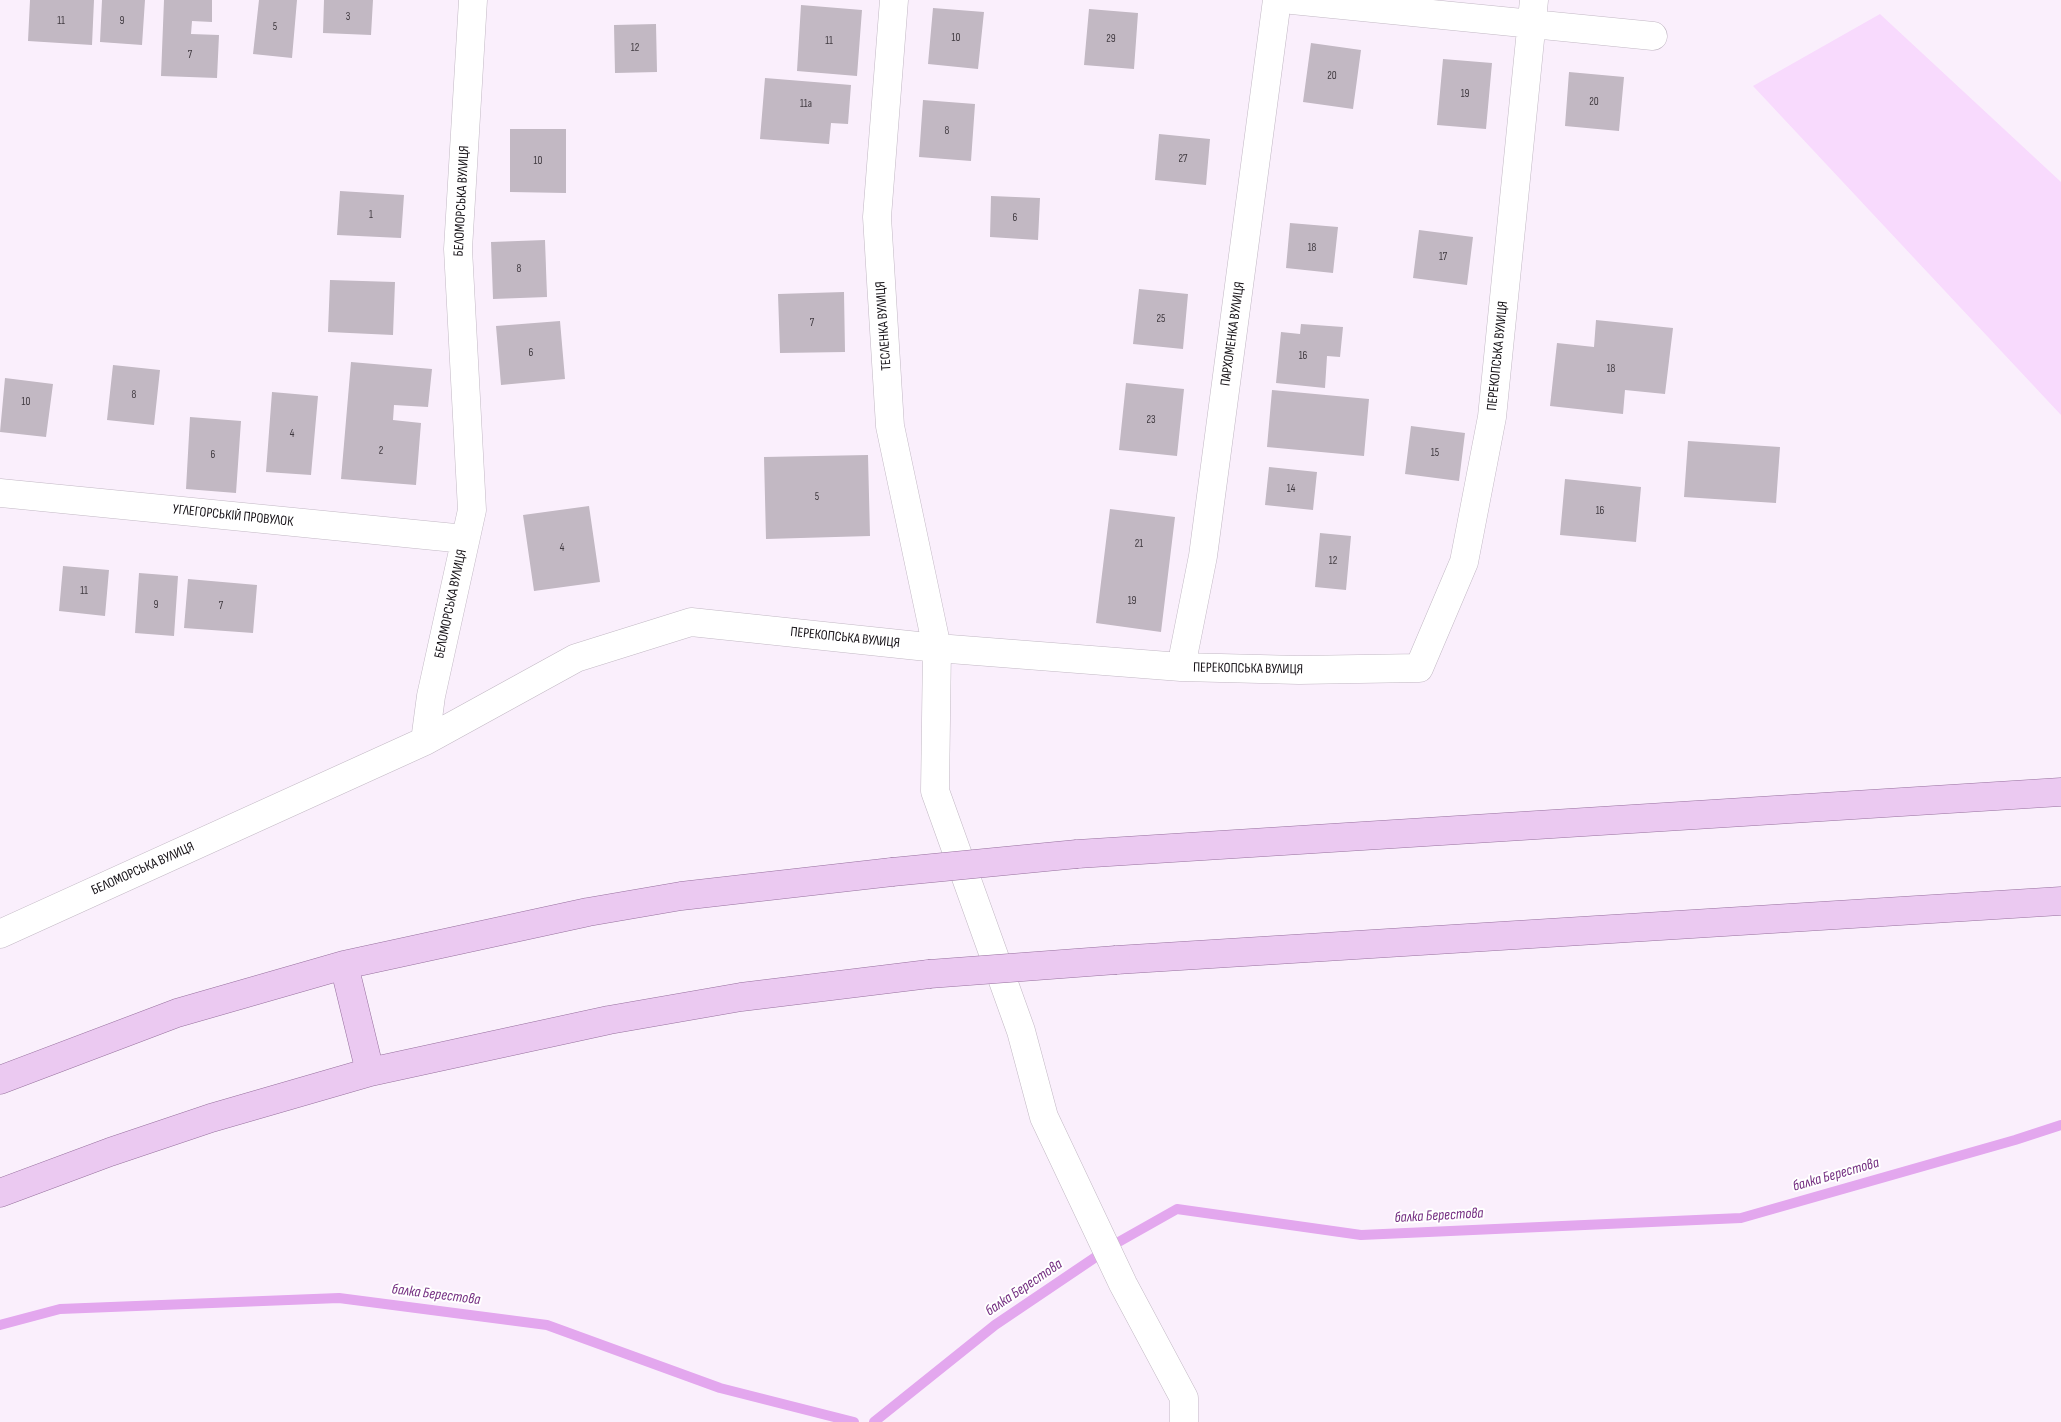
<!DOCTYPE html>
<html>
<head>
<meta charset="utf-8">
<style>
	body { margin:0 }
	canvas { display:block; background:#faeffc }
</style>
</head>
<body>
<canvas width="2061" height="1422"></canvas>
<script>
const ctx = document.querySelector('canvas').getContext('2d');
ctx.lineJoin = 'round';
function fillPath(path, color) {
  ctx.fillStyle = color;
  ctx.fill(path, 'evenodd');
}
function shape(rows) {
  const path = new Path2D();
  for (const r of rows) {
    path.moveTo(r[0], r[1]);
    for (let i = 2; i < r.length; i += 2) path.lineTo(r[i], r[i + 1]);
  }
  return path;
}
function strokePath(path, color, width, dash) {
  ctx.strokeStyle = color;
  ctx.lineWidth = width;
  ctx.lineCap = dash ? 'butt' : 'round';
  ctx.setLineDash(dash || []);
  ctx.stroke(path);
}
function label(font, color, halo, rows, align = 'center') {
  ctx.font = font + ' "Sofia Sans Condensed",sans-serif';
  ctx.lineWidth = 4;
  ctx.setLineDash([]);
  ctx.textBaseline = 'middle';
  ctx.strokeStyle = halo;
  ctx.fillStyle = color;
  for (const [text, x, y, turn = 0] of rows) {
    ctx.save();
    ctx.translate(x, y);
    ctx.rotate((+turn || 0) * Math.PI / 180);
    ctx.textAlign = isNaN(turn) ? turn : align;
    if (halo) ctx.strokeText(text, 0, 0);
    ctx.fillText(text, 0, 0);
    ctx.restore();
  }
}
fillPath(shape([
	[1880,14,2061,182,2061,415,1753,86]
]), '#f8dafd');
strokePath(shape([
	[0,1325,60,1309,339,1298,547,1325,720,1388,854,1422],
	[874,1422,995,1325,1115,1244,1177,1209,1361,1235,1741,1218,2015,1140,2061,1125]
]), '#e3a7ee', 10);
fillPath(shape([
	[30,0,94,0,92,45,28,41],
	[102,0,145,0,142,45,100,42],
	[164,0,212,0,212,22,192,21,191,34,219,35,217,78,161,76],
	[259,0,297,0,292,58,253,54],
	[324,0,373,0,371,35,323,33],
	[801,5,862,10,857,76,797,71],
	[933,8,984,12,978,69,928,64],
	[1089,9,1138,13,1134,69,1084,65],
	[656,24,657,72,615,73,614,25],
	[1311,43,1361,50,1353,109,1303,102],
	[1443,59,1492,63,1486,129,1437,125],
	[1569,72,1624,77,1619,131,1565,126],
	[765,78,851,85,848,124,831,123,829,144,760,139],
	[923,100,975,104,971,161,919,157],
	[510,129,566,129,566,193,510,192],
	[1159,134,1210,139,1206,185,1155,180],
	[340,191,404,195,401,238,337,235],
	[991,196,1040,198,1038,240,990,237],
	[1290,223,1338,227,1333,273,1286,268],
	[1419,230,1473,237,1467,285,1413,278],
	[545,240,547,297,493,299,491,242],
	[330,280,395,282,393,335,328,332],
	[1139,289,1188,294,1183,349,1133,344],
	[844,292,845,352,780,353,778,294],
	[1596,320,1673,328,1665,394,1625,390,1623,414,1550,406,1557,343,1594,347],
	[560,321,565,379,501,385,496,326],
	[1301,324,1343,327,1340,357,1327,356,1325,388,1276,383,1281,332,1300,334],
	[351,362,432,369,428,407,394,405,393,420,421,423,416,485,341,479],
	[113,365,160,370,154,425,107,420],
	[5,378,53,384,46,437,0,432],
	[1126,383,1184,389,1177,456,1119,450],
	[1272,390,1369,399,1364,456,1267,447],
	[272,392,318,396,311,475,266,472],
	[190,417,241,421,236,493,186,489],
	[1411,426,1465,433,1459,481,1405,474],
	[1688,441,1780,447,1776,503,1684,497],
	[868,455,870,536,766,539,764,457],
	[1269,467,1317,472,1313,510,1265,505],
	[1565,479,1641,487,1636,542,1560,535],
	[589,506,600,582,534,591,523,515],
	[1110,509,1175,517,1161,632,1096,623],
	[1320,533,1351,536,1346,590,1315,587],
	[63,566,109,570,105,616,59,611],
	[139,573,178,576,174,636,135,633],
	[188,579,257,585,253,633,184,628]
]), '#c2b8c3');
const minor = shape([
	[894,0,877,217,890,426,937,648,935,791,1021,1031,1044,1117,1123,1284,1184,1398,1184,1422],
	[1292,0,1653,36],
	[0,493,465,539],
	[1181,667,1203,556,1277,0],
	[425,741,576,658,691,622,937,648,1181,667,1299,670,1419,668,1464,562,1492,417,1534,0],
	[0,934,425,741,431,696,472,510,458,249,473,0]
]);
const major = shape([
	[1077,854,2061,792],
	[1116,960,2061,901],
	[344,965,370,1072],
	[0,1080,177,1013,344,965,588,912,681,896,892,872],
	[0,1193,110,1152,211,1118,370,1072,609,1020,741,997,929,974]
]);
strokePath(minor, '#c2b8c4', 29);
strokePath(major, '#97719e', 29);
strokePath(minor, '#fff', 28);
strokePath(major, '#ebc9f1', 28);
const majorBridge = shape([
	[892,872,1077,854],
	[929,974,1116,960]
]);
strokePath(majorBridge, '#97719e', 29, []);
strokePath(majorBridge, '#ebc9f1', 28);
label('11px', '#403a40', null, [
	["3",348,17],
	["11",61,21],
	["9",122,21],
	["5",275,27],
	["10",956,38],
	["29",1111,39],
	["11",829,41],
	["12",635,48],
	["7",190,55],
	["20",1332,76],
	["19",1465,94],
	["20",1594,102],
	["11а",806,104],
	["8",947,131],
	["27",1183,159],
	["10",538,161],
	["1",371,215],
	["6",1015,218],
	["18",1312,248],
	["17",1443,257],
	["8",519,269],
	["25",1161,319],
	["7",812,323],
	["6",531,353],
	["16",1303,356],
	["18",1611,369],
	["8",134,395],
	["10",26,402],
	["23",1151,420],
	["4",292,434],
	["2",381,451],
	["15",1435,453],
	["6",213,455],
	["14",1291,489],
	["5",817,497],
	["16",1600,511],
	["21",1139,544],
	["4",562,548],
	["12",1333,561],
	["11",84,591],
	["19",1132,601],
	["9",156,605],
	["7",221,606]
]);
label('14px', '#141015', '#fff', [
	["БЕЛОМОРСЬКА ВУЛИЦЯ",462,201,-87],
	["ТЕСЛЕНКА ВУЛИЦЯ",884,326,-94],
	["ПАРХОМЕНКА ВУЛИЦЯ",1233,334,-82],
	["ПЕРЕКОПСЬКА ВУЛИЦЯ",1498,356,-84],
	["УГЛЕГОРСЬКIЙ ПРОВУЛОК",233,516,6],
	["БЕЛОМОРСЬКА ВУЛИЦЯ",451,604,-78],
	["ПЕРЕКОПСЬКА ВУЛИЦЯ",845,638,6],
	["ПЕРЕКОПСЬКА ВУЛИЦЯ",1248,669,1],
	["БЕЛОМОРСЬКА ВУЛИЦЯ",143,869,-24]
]);
label('italic 15px', '#742e81', '#fff', [
	["балка Берестова",1836,1175,-16],
	["балка Берестова",1439,1216,-3],
	["балка Берестова",1024,1288,-34],
	["балка Берестова",436,1295,7]
]);
</script>
</body>
</html>
